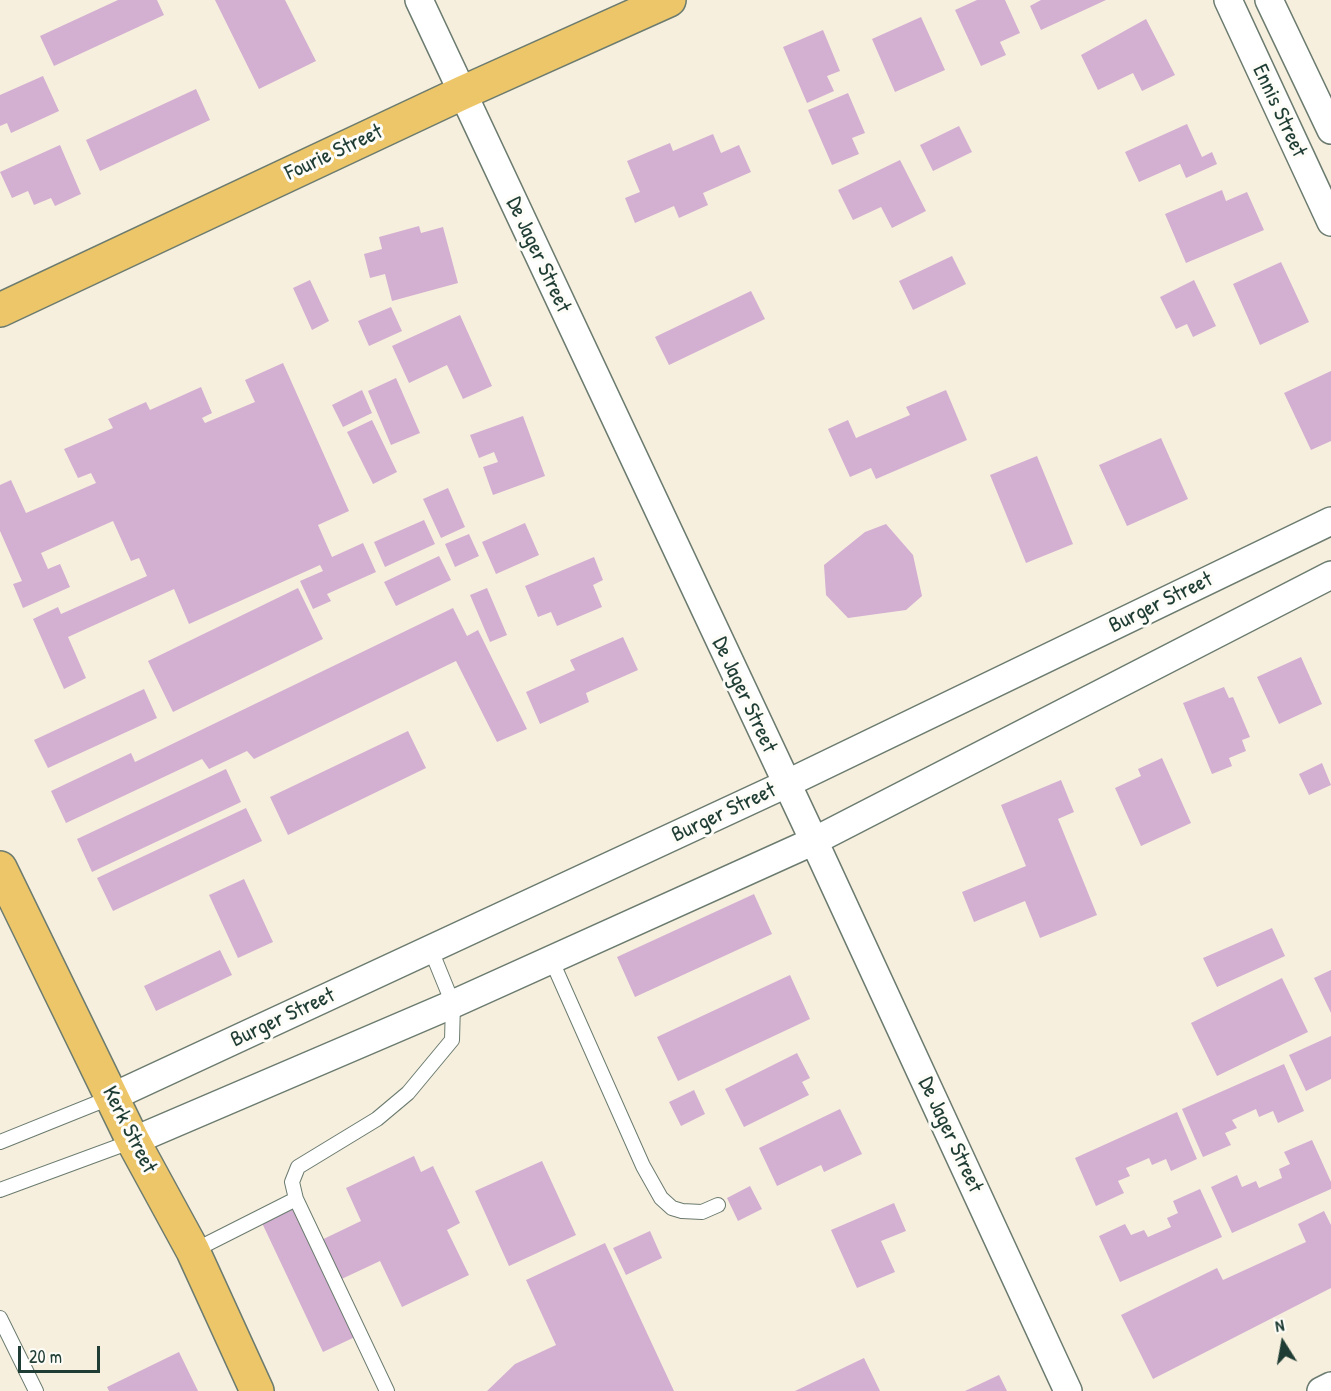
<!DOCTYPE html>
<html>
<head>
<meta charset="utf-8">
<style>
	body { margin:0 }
	#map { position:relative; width:1331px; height:1391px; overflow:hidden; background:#f7efdd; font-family:"Patrick Hand",sans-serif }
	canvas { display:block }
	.north { position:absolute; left:1253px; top:1313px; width:60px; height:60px; -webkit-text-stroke:4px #fdfcf7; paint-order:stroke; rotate:349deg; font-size:16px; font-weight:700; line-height:24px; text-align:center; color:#1f3d34 }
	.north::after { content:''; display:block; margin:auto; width:21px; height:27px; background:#1f3d34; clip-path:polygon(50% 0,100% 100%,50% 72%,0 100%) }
	.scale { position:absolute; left:18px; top:1346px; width:82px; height:27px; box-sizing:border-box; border:3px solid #1f3d34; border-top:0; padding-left:8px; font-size:18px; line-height:21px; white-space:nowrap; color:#1f3d34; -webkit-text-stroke:4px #fdfcf7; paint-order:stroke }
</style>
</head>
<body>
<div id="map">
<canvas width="1331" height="1391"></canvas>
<div class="north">N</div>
<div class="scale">20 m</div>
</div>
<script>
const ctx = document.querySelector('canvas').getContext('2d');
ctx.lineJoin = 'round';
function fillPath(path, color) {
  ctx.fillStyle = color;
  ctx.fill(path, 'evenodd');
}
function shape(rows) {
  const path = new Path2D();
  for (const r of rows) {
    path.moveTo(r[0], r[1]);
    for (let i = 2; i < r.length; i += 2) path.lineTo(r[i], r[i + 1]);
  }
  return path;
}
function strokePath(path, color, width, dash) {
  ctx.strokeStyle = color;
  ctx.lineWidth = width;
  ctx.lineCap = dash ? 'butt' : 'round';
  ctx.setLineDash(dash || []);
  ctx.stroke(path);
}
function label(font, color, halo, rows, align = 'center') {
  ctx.font = font + ' "Patrick Hand",sans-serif';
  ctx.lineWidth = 6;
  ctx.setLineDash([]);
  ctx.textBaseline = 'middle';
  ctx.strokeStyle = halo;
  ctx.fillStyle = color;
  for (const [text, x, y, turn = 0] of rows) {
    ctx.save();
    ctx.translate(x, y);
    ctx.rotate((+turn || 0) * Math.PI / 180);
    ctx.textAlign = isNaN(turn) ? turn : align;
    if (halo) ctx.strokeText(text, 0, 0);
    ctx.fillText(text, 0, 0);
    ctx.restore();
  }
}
fillPath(shape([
	[118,0,157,0,164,15,54,66,40,36],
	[215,0,285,0,316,61,259,89],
	[977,0,1005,0,1020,33,1000,42,1006,55,981,66,955,10],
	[1041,0,1106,0,1041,30,1030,6],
	[921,17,945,70,895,92,872,39],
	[1146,19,1175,75,1142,91,1133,73,1098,90,1081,55],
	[823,30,840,71,827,76,834,91,807,103,783,47],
	[43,76,59,111,11,133,7,123,0,126,0,95],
	[196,89,210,120,100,171,86,140],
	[848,93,865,133,852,138,859,154,832,165,808,110],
	[1187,124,1202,157,1212,152,1217,164,1186,178,1180,164,1139,182,1125,152],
	[959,126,972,152,933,171,920,145],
	[713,134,721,153,739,145,751,172,703,193,708,205,679,218,674,206,635,223,625,198,640,192,627,161,670,143,673,151],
	[60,145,81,194,55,206,51,198,34,205,28,191,12,198,0,172],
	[900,160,926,211,892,228,881,207,853,220,838,190],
	[1222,190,1226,201,1247,192,1264,230,1186,263,1165,214],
	[419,226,421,233,443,227,458,283,392,301,385,274,370,278,364,254,382,249,379,237],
	[952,256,966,284,913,310,899,281],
	[1281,262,1309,322,1260,345,1233,284],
	[310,280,329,321,312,330,293,288],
	[1194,280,1216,326,1193,337,1187,324,1176,329,1160,297],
	[751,291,765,319,669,365,655,337],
	[391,307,402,331,369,346,358,321],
	[460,315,492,386,463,399,447,365,409,383,392,346],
	[283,363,349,511,318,525,332,557,363,543,376,572,327,594,331,601,313,609,300,581,323,571,320,565,189,624,174,589,68,637,86,678,64,689,33,619,58,607,61,614,147,576,139,558,131,561,113,521,41,553,48,569,60,564,70,587,23,608,13,584,22,581,0,531,0,485,11,480,26,513,96,483,91,473,78,478,64,449,113,428,108,419,146,402,150,410,201,387,212,413,202,418,205,423,255,402,245,380],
	[1331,371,1331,441,1311,450,1284,393],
	[396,378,420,433,391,445,368,391],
	[362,390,372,413,343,427,332,405],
	[946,390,967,440,876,479,871,468,850,477,828,429,848,420,856,438,910,415,906,407],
	[523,416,545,476,493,495,483,467,498,462,494,452,479,458,470,435],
	[372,420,397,472,373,484,347,432],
	[1161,438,1188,499,1127,526,1099,465],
	[1037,456,1073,544,1026,563,990,475],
	[448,488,465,527,441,538,423,499],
	[424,520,435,544,385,567,374,542],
	[525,523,539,555,496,574,482,542],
	[886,524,913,555,922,596,906,610,848,618,826,595,824,565,865,532],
	[469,534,479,556,455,567,445,544],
	[439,556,451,580,396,606,384,582],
	[594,557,603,580,593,585,602,607,557,626,551,612,538,617,525,586],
	[298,588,323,639,173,712,148,661],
	[487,588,507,635,490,642,470,595],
	[453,608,467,636,478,630,527,729,497,742,456,661,254,759,247,751,209,769,202,759,66,823,51,791,131,753,135,762],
	[623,637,638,670,586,693,589,702,540,724,526,692,575,670,570,660],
	[1301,657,1322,704,1279,724,1257,677],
	[1224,687,1229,698,1233,697,1250,737,1242,740,1246,751,1229,758,1232,766,1212,774,1183,703],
	[144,689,157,718,48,768,34,740],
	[408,731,426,768,288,835,270,797],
	[1162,758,1191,823,1141,846,1115,788,1141,776,1138,769],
	[1322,763,1331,785,1309,795,1299,774],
	[226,769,241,802,92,872,77,839],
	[1061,780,1074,812,1058,819,1097,915,1040,938,1025,901,974,922,962,892,1026,866,1001,805],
	[246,808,262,841,113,911,97,878],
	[244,879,273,942,238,958,209,895],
	[754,894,772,934,635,997,617,957],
	[1272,928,1285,956,1217,987,1203,958],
	[220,950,232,975,156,1011,144,986],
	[1331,970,1331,1013,1314,978],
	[790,975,810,1019,678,1081,657,1037],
	[1282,978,1308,1032,1217,1076,1191,1023],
	[1331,1036,1331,1079,1306,1091,1289,1055],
	[797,1053,810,1078,802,1082,809,1095,744,1127,725,1089],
	[1284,1064,1304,1111,1278,1123,1273,1111,1259,1117,1256,1109,1232,1120,1237,1128,1225,1133,1231,1145,1203,1157,1182,1109],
	[694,1090,705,1114,681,1126,669,1102],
	[840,1109,862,1154,824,1172,821,1165,777,1186,759,1148],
	[1177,1112,1197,1159,1171,1171,1166,1159,1152,1165,1149,1158,1126,1168,1130,1176,1118,1181,1124,1193,1096,1206,1075,1158],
	[1312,1140,1331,1182,1331,1189,1232,1233,1211,1187,1237,1175,1242,1187,1256,1181,1259,1188,1282,1178,1279,1169,1290,1164,1284,1152],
	[414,1156,421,1172,433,1166,460,1223,447,1230,469,1275,402,1307,380,1261,331,1284,355,1337,323,1352,262,1223,294,1208,311,1245,361,1221,346,1188],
	[542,1161,576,1235,509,1266,475,1191],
	[750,1186,762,1209,738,1221,727,1198],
	[1200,1189,1222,1237,1120,1282,1099,1236,1125,1224,1131,1235,1144,1230,1148,1237,1171,1227,1167,1218,1178,1213,1173,1201],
	[894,1203,906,1231,881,1241,895,1272,857,1288,831,1230],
	[1324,1211,1331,1225,1331,1288,1153,1379,1121,1315,1217,1268,1223,1280,1306,1242,1298,1224],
	[650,1231,662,1258,626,1275,613,1248],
	[605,1243,674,1391,487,1391,515,1364,556,1345,526,1280],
	[179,1352,198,1391,109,1391,107,1387],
	[864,1358,880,1391,795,1391],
	[999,1375,1007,1391,965,1391]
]), '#d3afd2');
const lane = shape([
	[551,959,643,1166,661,1198,672,1208,682,1211,702,1212,718,1205],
	[0,1142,112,1097],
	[0,1190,133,1141],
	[193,1251,296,1199],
	[0,1318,36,1391],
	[387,1391,296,1199,292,1182,298,1167,377,1119,408,1093,452,1040,453,1004,431,950]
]);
const street = shape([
	[419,0,814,841,1068,1391],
	[1228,0,1331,222],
	[1269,0,1331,130],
	[112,1097,786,784,1331,521],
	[133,1141,453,1004,814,841,1331,575],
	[1321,1391,1331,1386]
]);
const highway = shape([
	[0,310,462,93,669,0],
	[0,868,133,1141,193,1251,257,1391]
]);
strokePath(lane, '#6b7b6f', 16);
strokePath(street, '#6b7b6f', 30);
strokePath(highway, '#6b7b6f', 36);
strokePath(lane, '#fff', 14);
strokePath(street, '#fff', 27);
strokePath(highway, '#ecc669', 33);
label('22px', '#1f3d34', '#fdfcf7', [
	["Ennis Street",1279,111,65],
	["Fourie Street",334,153,-25],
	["De Jager Street",538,255,65],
	["Burger Street",1161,603,-26],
	["De Jager Street",744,695,65],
	["Burger Street",724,813,-25],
	["Burger Street",283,1018,-25],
	["Kerk Street",129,1130,63],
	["De Jager Street",950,1135,65]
]);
</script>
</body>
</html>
